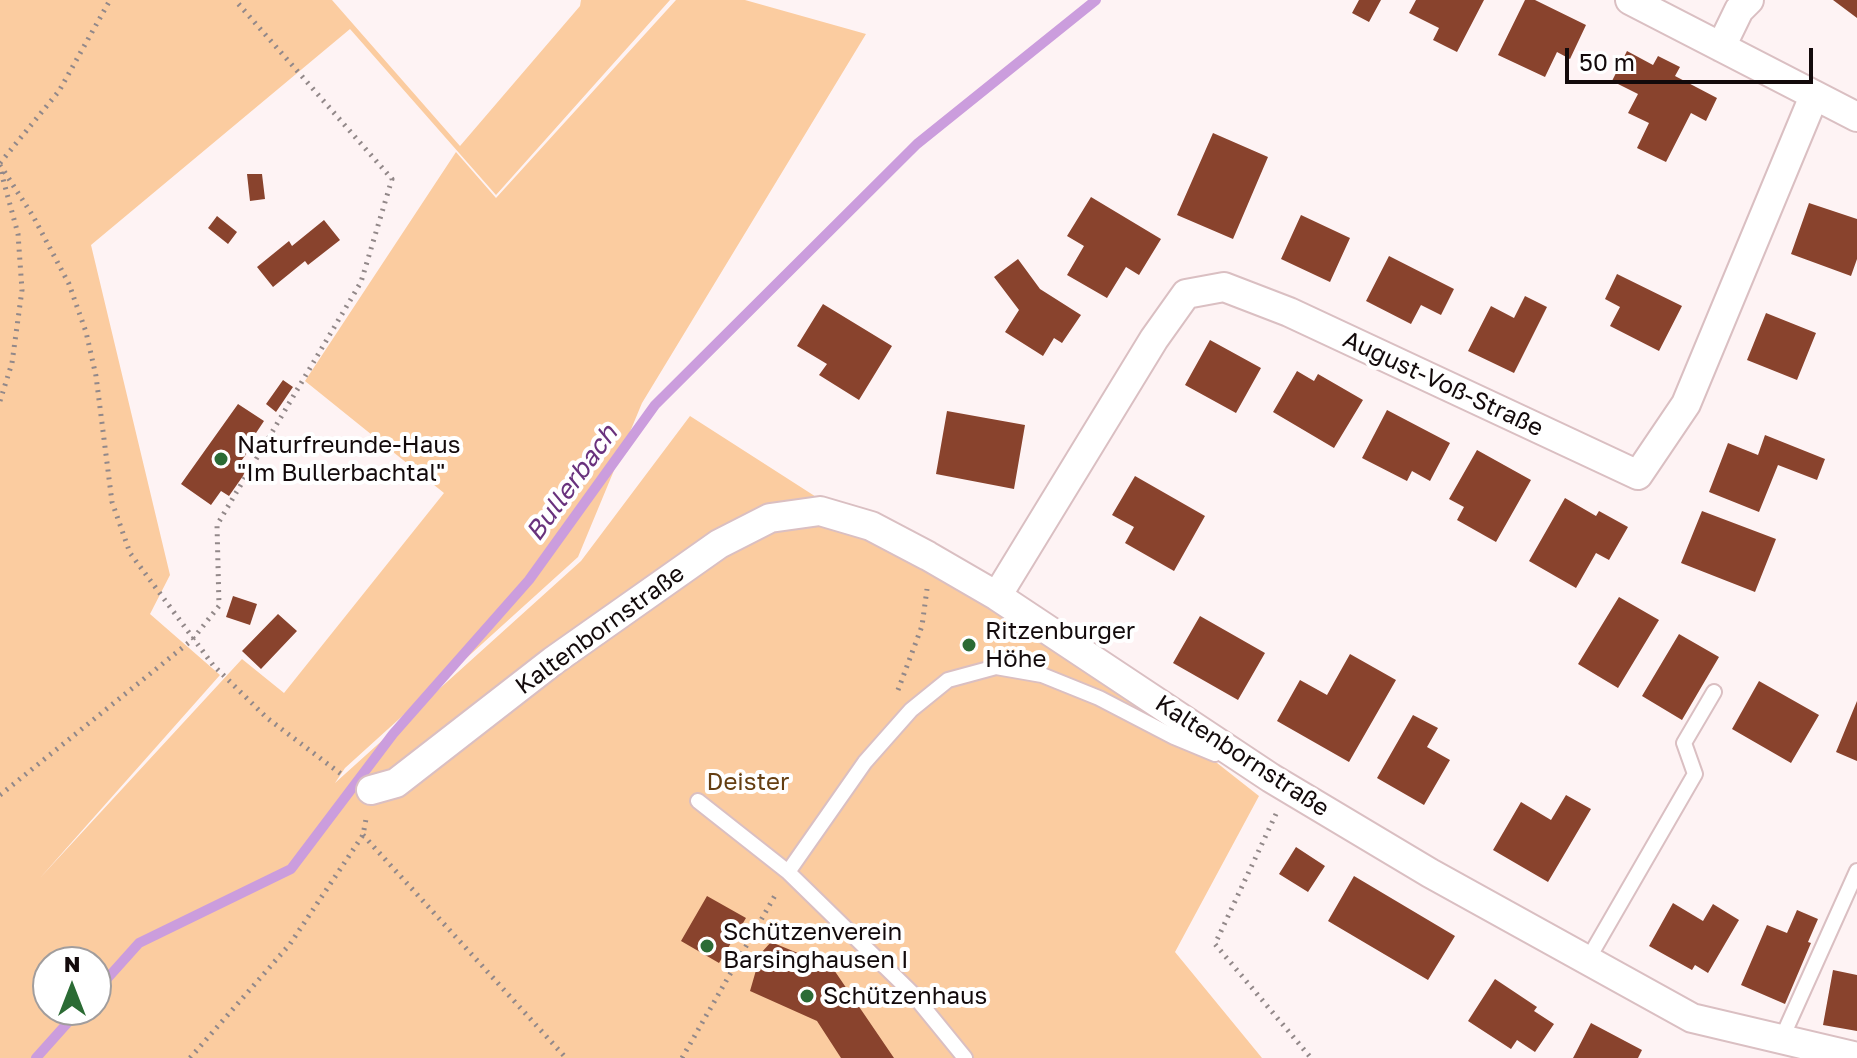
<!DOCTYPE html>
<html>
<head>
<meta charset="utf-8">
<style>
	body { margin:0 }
	#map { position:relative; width:1857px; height:1058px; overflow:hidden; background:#fef3f4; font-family:"Golos Text",sans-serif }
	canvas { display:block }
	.north { position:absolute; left:32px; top:946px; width:80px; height:80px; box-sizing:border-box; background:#fff; border:2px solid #a19d9d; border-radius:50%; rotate:0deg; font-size:22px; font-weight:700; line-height:32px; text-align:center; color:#130a0b }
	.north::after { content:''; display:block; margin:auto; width:28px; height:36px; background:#2b6b34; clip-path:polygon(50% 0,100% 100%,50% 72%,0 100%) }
	.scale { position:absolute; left:1565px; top:48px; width:248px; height:36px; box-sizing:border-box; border:4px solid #130a0b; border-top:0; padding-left:10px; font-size:24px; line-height:28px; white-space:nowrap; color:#130a0b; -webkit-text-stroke:6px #fff; paint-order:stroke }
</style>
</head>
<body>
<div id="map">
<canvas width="1857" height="1058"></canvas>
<div class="north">N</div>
<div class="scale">50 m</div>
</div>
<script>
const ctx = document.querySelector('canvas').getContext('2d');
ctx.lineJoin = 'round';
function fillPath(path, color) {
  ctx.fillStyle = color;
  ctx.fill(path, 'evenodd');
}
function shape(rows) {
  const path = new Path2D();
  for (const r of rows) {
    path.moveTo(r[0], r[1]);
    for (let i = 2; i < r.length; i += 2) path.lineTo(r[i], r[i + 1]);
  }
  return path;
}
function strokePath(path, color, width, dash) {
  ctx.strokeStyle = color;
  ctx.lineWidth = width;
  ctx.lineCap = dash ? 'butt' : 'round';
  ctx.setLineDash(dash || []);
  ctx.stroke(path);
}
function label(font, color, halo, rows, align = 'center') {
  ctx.font = font + ' "Golos Text",sans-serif';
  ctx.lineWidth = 8;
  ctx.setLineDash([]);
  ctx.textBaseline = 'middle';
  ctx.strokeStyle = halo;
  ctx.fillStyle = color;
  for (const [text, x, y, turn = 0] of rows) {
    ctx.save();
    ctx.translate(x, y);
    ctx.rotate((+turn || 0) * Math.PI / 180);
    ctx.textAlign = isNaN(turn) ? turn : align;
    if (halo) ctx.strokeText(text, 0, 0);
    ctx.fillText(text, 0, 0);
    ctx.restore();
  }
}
fillPath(shape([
	[0,0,332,0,460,146,580,6,581,0,670,0,496,195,350,29,91,245,170,575,150,614,220,675,40,878,242,659,284,693,444,493,305,381,456,152,496,198,676,0,745,0,866,34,642,403,578,557,345,768,335,783,581,561,690,416,1156,715,1259,796,1175,952,1262,1058,0,1058],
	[48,962,96,962,96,1010,48,1010]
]), '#fbcca0');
strokePath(shape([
	[96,991,139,943,291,869,393,734,529,580,655,405,917,144,1096,0],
	[36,1058,79,1010]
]), '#cb9ddd', 10);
fillPath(shape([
	[1359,0,1381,0,1369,22,1352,13],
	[1416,0,1484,0,1457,52,1433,40,1439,28,1409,13],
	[1525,0,1535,0,1586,25,1570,59,1557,52,1545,77,1498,55],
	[1833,0,1857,0,1857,18],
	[1627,51,1653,65,1658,56,1680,67,1675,76,1717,98,1706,121,1691,113,1666,162,1637,148,1649,123,1628,113,1638,94,1612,81],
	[1213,133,1268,157,1233,239,1177,215],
	[247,174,262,174,265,199,250,201],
	[1091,197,1161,239,1139,275,1126,267,1107,298,1067,275,1084,246,1067,236],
	[1809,203,1857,219,1857,259,1851,276,1791,254],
	[1301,215,1350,238,1330,282,1281,259],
	[217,216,237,232,228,244,208,228],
	[324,220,340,240,308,265,305,261,273,287,257,267,289,241,292,246],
	[1389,256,1454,289,1441,315,1421,305,1411,324,1366,301],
	[1018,259,1040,289,1081,315,1062,343,1054,338,1043,356,1005,332,1019,310,994,277],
	[1617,274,1682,306,1659,351,1610,326,1620,307,1605,299],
	[1525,296,1547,307,1514,373,1468,351,1491,306,1514,318],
	[823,304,892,346,859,400,819,375,827,364,797,346],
	[1766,313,1816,333,1797,380,1747,360],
	[1210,340,1261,368,1236,413,1185,385],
	[1297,371,1314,381,1318,374,1363,400,1334,448,1273,412],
	[283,380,293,387,276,412,266,404],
	[238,404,264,421,244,451,247,453,239,464,246,469,243,476,229,496,221,491,211,505,181,484],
	[1387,410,1450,443,1430,481,1412,471,1407,481,1362,458],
	[947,411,1025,425,1014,489,936,474],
	[1765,435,1825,459,1817,480,1778,465,1759,512,1709,492,1728,443,1758,455],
	[1477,450,1531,480,1496,542,1457,520,1464,507,1449,499],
	[1135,476,1205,516,1174,571,1125,543,1134,527,1112,515],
	[1565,498,1596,516,1599,511,1628,527,1609,560,1596,553,1576,588,1529,561],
	[1702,511,1776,539,1755,592,1681,563],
	[233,596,257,604,250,625,226,617],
	[1619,597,1659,620,1618,688,1578,664],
	[278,614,297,631,261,669,242,651],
	[1200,616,1265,653,1238,700,1173,663],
	[1679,634,1719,657,1682,720,1642,696],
	[1350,654,1396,680,1349,762,1277,721,1300,680,1327,695],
	[1759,681,1819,715,1791,763,1732,729],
	[1857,701,1857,761,1836,752],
	[1413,715,1438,728,1427,747,1450,760,1424,805,1377,778],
	[1566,795,1591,809,1548,882,1493,850,1521,802,1551,820],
	[1296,847,1325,866,1308,892,1279,874],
	[1354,876,1455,936,1428,980,1328,921],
	[707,896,746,918,719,963,681,941],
	[1673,903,1703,921,1713,904,1739,920,1708,973,1695,965,1692,970,1649,946],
	[1797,910,1818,919,1808,942,1811,943,1785,1004,1741,985,1767,925,1787,933],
	[771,942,832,967,894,1058,841,1058,817,1021,750,991,761,953],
	[1833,970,1857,975,1857,1031,1823,1025],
	[1495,979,1537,1007,1534,1011,1554,1024,1535,1052,1517,1040,1511,1049,1468,1021],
	[1591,1023,1642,1050,1638,1058,1573,1058]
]), '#89432d');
const service = shape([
	[698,801,788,872,912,993,965,1058],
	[788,872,865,762,911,710,948,680,996,667,1042,675,1099,698,1174,737,1215,754],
	[1587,961,1695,774,1684,743,1714,692],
	[1781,1040,1857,871]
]);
const minor = shape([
	[1630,0,1857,117],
	[1721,47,1739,10,1749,0],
	[997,596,1154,339,1186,294,1224,287,1289,312,1638,475,1686,404,1814,96],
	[371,790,396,783,553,661,719,544,770,518,820,511,871,526,928,556,997,596,1271,778,1430,873,1692,1018,1857,1057]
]);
strokePath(service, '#dabfc2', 18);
strokePath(minor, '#dabfc2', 32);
strokePath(shape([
	[0,163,59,91,110,0],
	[0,165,33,216,69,284,86,332,96,376,112,502,130,553,213,665,267,718,345,777],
	[0,401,12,363,22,290,18,234,0,168],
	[898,690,922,626,927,589],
	[0,795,192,640,219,606,217,525,361,282,392,179,235,0],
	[1276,814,1215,944,1311,1058],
	[363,835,566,1058],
	[190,1058,290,944,363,835,366,819],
	[682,1058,777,892]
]), '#928889', 5, [2, 6]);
strokePath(service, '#fff', 14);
strokePath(minor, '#fff', 28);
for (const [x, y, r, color] of [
	[221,459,8,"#2b6b34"],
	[969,645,8,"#2b6b34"],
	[707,946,8,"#2b6b34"],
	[807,996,8,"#2b6b34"]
]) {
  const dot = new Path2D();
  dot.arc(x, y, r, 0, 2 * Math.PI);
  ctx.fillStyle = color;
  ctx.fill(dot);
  strokePath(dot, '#fff', 3);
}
label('24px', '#130a0b', '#fff', [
	["August-Voß-Straße",1443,384,25],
	["Kaltenbornstraße",600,630,-36],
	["Kaltenbornstraße",1242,756,33]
]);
label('24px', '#130a0b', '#fff', [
	["Naturfreunde-Haus",237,445],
	["\"Im Bullerbachtal\"",237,473],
	["Ritzenburger",985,631],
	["Höhe",985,659],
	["Schützenverein",723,932],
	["Barsinghausen I",723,960],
	["Schützenhaus",823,996]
], 'left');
label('24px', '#643e11', '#fff', [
	["Deister",748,782]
]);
label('italic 26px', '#69327d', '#fff', [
	["Bullerbach",572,483,-54]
]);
</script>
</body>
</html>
